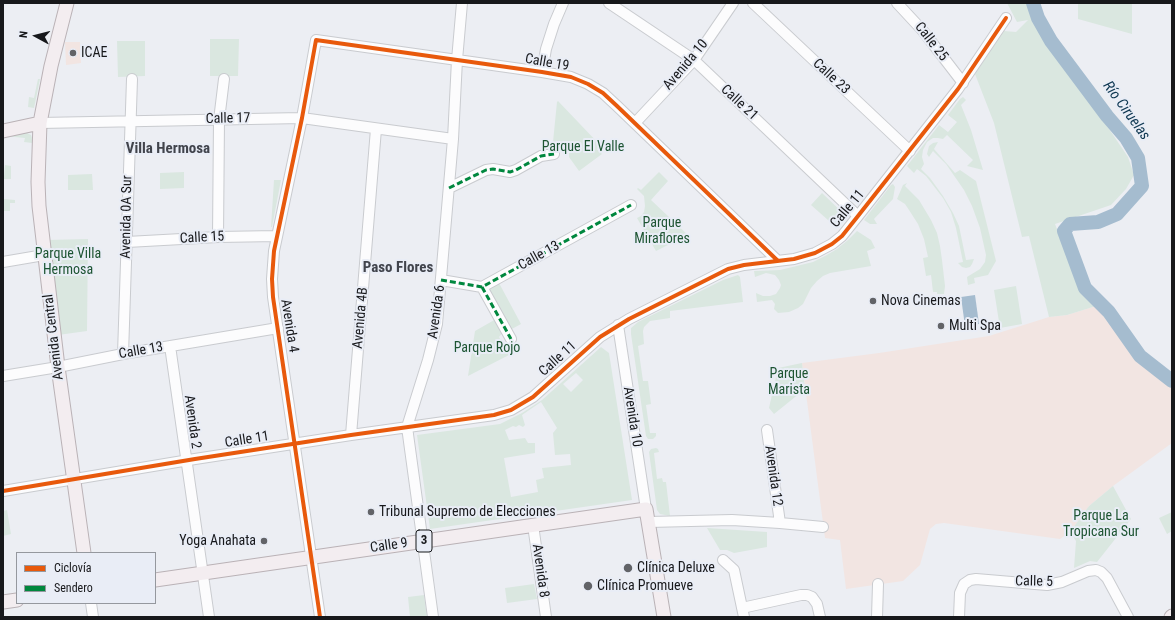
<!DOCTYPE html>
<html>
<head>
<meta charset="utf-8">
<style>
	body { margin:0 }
	#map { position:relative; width:1175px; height:620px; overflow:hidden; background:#eceef3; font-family:"Roboto Condensed",sans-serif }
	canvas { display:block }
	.frame { position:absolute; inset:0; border:4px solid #17181b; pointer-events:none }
	.legend { position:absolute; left:16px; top:552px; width:140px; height:52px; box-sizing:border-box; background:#e9edf6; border:1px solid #95989e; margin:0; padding:5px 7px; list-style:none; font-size:12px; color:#17181b }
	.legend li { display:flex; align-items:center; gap:8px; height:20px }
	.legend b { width:20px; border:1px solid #95989e }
	.north { position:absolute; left:16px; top:16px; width:40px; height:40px; -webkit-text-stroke:3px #e9edf6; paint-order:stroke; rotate:277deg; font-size:11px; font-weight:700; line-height:16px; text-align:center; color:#17181b }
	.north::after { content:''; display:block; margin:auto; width:14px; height:18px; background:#17181b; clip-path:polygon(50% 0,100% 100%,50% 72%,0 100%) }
</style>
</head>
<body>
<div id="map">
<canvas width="1175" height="620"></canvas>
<div class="frame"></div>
<ul class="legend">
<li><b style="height:5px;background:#e8590c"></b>Ciclovía</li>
<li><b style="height:5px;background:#00873e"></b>Sendero</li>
</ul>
<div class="north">N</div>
</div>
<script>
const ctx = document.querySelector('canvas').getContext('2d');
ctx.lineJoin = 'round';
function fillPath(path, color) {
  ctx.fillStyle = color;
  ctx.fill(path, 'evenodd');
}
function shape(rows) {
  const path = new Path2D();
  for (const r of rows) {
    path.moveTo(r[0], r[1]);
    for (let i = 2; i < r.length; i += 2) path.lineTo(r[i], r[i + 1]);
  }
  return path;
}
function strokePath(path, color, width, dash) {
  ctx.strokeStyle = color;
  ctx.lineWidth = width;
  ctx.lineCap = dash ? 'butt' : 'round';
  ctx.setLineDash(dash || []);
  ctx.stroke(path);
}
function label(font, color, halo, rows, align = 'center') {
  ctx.font = font + ' "Roboto Condensed",sans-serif';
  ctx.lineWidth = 4;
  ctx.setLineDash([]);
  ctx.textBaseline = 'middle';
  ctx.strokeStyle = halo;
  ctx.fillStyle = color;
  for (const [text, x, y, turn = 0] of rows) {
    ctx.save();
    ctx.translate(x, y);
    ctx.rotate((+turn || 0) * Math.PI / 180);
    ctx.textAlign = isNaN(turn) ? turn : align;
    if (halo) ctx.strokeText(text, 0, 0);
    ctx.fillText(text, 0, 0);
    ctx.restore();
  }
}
fillPath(shape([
	[65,42,80,42,81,63,66,65],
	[1096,306,1131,352,1172,389,1172,443,1113,486,1089,506,1070,532,1060,539,944,523,936,524,930,529,920,565,903,581,846,589,840,540,825,538,802,363,879,353,989,336,1049,317,1067,315]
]), '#f2e5e2');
fillPath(shape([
	[1007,3,1038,3,1041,16,1032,18,1074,80,1103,120,1128,157,1134,175,1126,189,1111,205,1055,224,1081,291,1096,306,1067,315,1049,317,1029,236,1022,237,994,123,975,74,1004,31,1016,32,1028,20,1017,22],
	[1078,3,1132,3,1132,34,1078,19],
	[210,39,239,39,238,76,210,76],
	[117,41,145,41,145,76,118,77],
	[38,79,40,79,34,108,28,107,29,97,34,98],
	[963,97,966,100,961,105,971,130,983,170,967,166,973,160,947,135,943,139,938,138,933,138,927,142,923,150,922,157,924,164,921,169,930,178,943,196,953,213,959,226,966,260,974,259,972,264,970,267,966,268,962,267,958,263,963,262,956,228,951,212,943,198,926,176,917,169,914,173,907,166,939,125,948,132,957,122,948,115,960,99],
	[558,101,600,145,597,149,602,154,579,171,569,157,569,152,566,146,560,142,553,142,557,102],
	[27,133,31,135,32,138,32,143,24,142,25,138,5,136],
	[938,142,934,149,955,173,960,170,976,181,996,261,988,275,974,278,975,283,968,285,967,277,980,269,985,262,986,255,980,228,972,206,964,190,946,164,933,151,929,157,927,154,929,146,933,143],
	[5,165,11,166,11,179,3,179,4,199,15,200,15,203,10,203,10,211,3,211,3,176,4,176],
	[184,172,184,188,160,189,160,173],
	[659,172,668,181,651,200,688,235,656,251,637,218,641,216,644,212,645,206,644,196,637,189,638,188,641,190],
	[92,174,93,190,68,190,68,175],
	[274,180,281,180,272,227,271,227],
	[907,183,905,186,919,200,931,220,937,233,940,246,942,260,945,286,944,294,937,294,937,292,933,292,931,275,926,276,923,258,928,257,924,239,918,224,909,210,905,204,897,199,903,185],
	[893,184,895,187,893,199,874,219,877,224,870,224,864,220,891,185],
	[822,193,845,215,845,220,837,228,811,205],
	[857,231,871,240,875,248,867,251,871,266,830,273,823,276,817,281,811,288,803,304,798,308,789,312,778,313,774,309,775,304,772,300,757,302,756,293,763,296,770,296,776,294,780,288,781,285,779,280,775,275,766,273,755,277,754,271,780,270,813,262,825,256,837,249,848,240],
	[88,239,87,331,58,335,46,240],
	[738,275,740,277,743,302,670,311,670,318,650,321,644,327,643,331,644,344,638,346,643,381,648,381,651,404,646,405,650,433,656,433,656,436,653,439,648,439,646,436,631,334,631,328,638,322,723,280],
	[499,283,521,324,510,330,488,289],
	[1016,286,1022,324,1000,328,994,290],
	[496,319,503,332,499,337,509,355,468,376,475,331],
	[601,347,609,353,632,500,430,529,417,435,500,424,522,413,542,400],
	[576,373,583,380,571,392,563,384],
	[541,402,557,428,553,433,555,455,570,454,571,465,542,468,544,478,536,480,538,492,511,497,504,458,535,453,535,443,528,443,525,438,509,440,505,430,513,426,516,427,519,425,523,427,525,425,522,415],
	[802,363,805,389,774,414,769,408,778,368],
	[656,448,658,449,659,452,654,453,657,479,662,478,663,482,666,482,670,516,660,514,657,510,649,452,651,449],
	[1113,486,1131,519,1097,562,1090,561,1074,568,1076,541,1070,532,1089,506],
	[7,510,11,534,3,536,3,511],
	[1172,512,1172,531,1167,534,1159,518],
	[707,528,767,532,767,547,734,553,727,550,720,550],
	[534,584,537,599,507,603,505,588],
	[424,595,427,617,410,617,408,597]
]), '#dae7e0');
fillPath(shape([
	[975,295,979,324,965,326,961,297]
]), '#a5bccf');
strokePath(shape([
	[1033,3,1038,18,1051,41,1107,116,1126,138,1138,158,1142,186,1117,214,1098,222,1070,224,1064,231,1085,288,1109,312,1140,356,1172,381]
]), '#a5bccf', 14);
const minor = shape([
	[609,3,694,60,858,216],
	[753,3,910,151],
	[897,3,923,31,963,83],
	[542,72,546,49,554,24,563,3],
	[40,123,302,118,453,139],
	[635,123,694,60,733,3],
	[449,188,486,170,493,169,510,172,516,170,541,156,554,154],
	[218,237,219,120,224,79],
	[127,242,218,237,277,236],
	[3,262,44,255],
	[441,280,482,287,631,205],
	[482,287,511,339],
	[618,325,646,509],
	[170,346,209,617],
	[123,354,132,79],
	[3,376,58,367,123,354,278,328],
	[767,430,780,523],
	[351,435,376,129],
	[3,491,195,459,351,435,494,415,511,410,533,397,600,337,629,319,728,269,744,265,794,259,815,253,832,244,842,236,858,216,958,89,1006,18],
	[649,522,732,520,780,523,823,527],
	[533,525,546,617],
	[723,560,734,570,744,617],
	[91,603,93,617],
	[742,608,801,595,807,595,812,597,817,604,820,617],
	[320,617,273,297,272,279,274,251,302,118,316,40,542,72,571,77,588,84,603,93,617,106,778,261],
	[433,617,407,427,428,360,437,324,453,139,457,60,462,3],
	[877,617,878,584],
	[959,617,960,593,964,584,970,580,976,579,1047,585,1062,582,1088,571,1096,570,1101,572,1107,578,1128,617]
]);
const major = shape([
	[67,3,51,66,40,123,38,182,39,206,58,367,84,553],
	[3,131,40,123],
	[155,580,646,509,664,617],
	[3,602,17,600],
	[1171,617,1172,616]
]);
strokePath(minor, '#c9cbcf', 12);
strokePath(major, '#bab2b6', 15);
strokePath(minor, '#fcfcfd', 10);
strokePath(major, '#f3edf0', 13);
strokePath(shape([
	[449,188,486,170,493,169,510,172,516,170,541,156,554,154],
	[441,280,482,287,631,205],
	[482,287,511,339]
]), '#00873e', 3, [6, 3]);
strokePath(shape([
	[3,491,195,459,351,435,494,415,511,410,533,397,600,337,629,319,728,269,744,265,794,259,815,253,832,244,842,236,858,216,958,89,1006,18],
	[320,617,273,297,272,279,274,251,302,118,316,40,542,72,571,77,588,84,603,93,617,106,778,261]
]), '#e8590c', 4);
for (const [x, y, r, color] of [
	[73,53,4,"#626367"],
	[873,301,4,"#626367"],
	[941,326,4,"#626367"],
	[371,512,4,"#626367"],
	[264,541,4,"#626367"],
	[628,568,5,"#626367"],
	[588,586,5,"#626367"]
]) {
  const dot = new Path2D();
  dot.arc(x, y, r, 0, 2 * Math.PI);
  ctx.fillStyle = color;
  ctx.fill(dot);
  strokePath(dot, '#e9edf6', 1.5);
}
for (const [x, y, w] of [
	[424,541,16]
]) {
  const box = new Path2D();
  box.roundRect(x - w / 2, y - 11, w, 22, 3);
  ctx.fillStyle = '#e9edf6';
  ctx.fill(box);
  strokePath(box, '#17181b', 1);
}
label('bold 13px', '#17181b', null, [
	["3",424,541]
]);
label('14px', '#17181b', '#e9edf6', [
	["Calle 25",931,42,52],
	["Calle 19",547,63,10],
	["Avenida 10",686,65,-50],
	["Calle 23",831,77,43],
	["Calle 21",739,103,43],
	["Calle 17",228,119,-1],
	["Calle 11",848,209,-50],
	["Avenida 0A Sur",127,217,-89],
	["Calle 15",202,238,-3],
	["Calle 13",539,256,-29],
	["Avenida 6",437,312,-82],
	["Avenida 4B",361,318,-85],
	["Avenida 4",289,326,81],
	["Avenida Central",54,337,-97],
	["Calle 13",141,351,-10],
	["Calle 11",558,359,-42],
	["Avenida 10",632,417,81],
	["Avenida 2",192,422,82],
	["Calle 11",247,440,-9],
	["Avenida 12",773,476,82],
	["Calle 9",389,546,-8],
	["Avenida 8",540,571,82],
	["Calle 5",1034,582,1]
]);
label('14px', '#17181b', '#e9edf6', [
	["ICAE",81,53],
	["Nova Cinemas",881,301],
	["Multi Spa",949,326],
	["Tribunal Supremo de Elecciones",379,512],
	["Yoga Anahata",256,541,"right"],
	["Clínica Deluxe",637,568],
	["Clínica Promueve",597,586]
], 'left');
label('14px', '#1d5432', '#e9edf6', [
	["Parque El Valle",583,147],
	["Parque",662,223],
	["Miraflores",662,239],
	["Parque Villa",68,254],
	["Hermosa",68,270],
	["Parque Rojo",487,348],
	["Parque",789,374],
	["Marista",789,390],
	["Parque La",1101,516],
	["Tropicana Sur",1101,532]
]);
label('italic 15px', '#0e3751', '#e9edf6', [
	["Río Ciruelas",1126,111,54]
]);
label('bold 15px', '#41444c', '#e9edf6', [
	["Villa Hermosa",168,149],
	["Paso Flores",398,268]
]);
</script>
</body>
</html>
